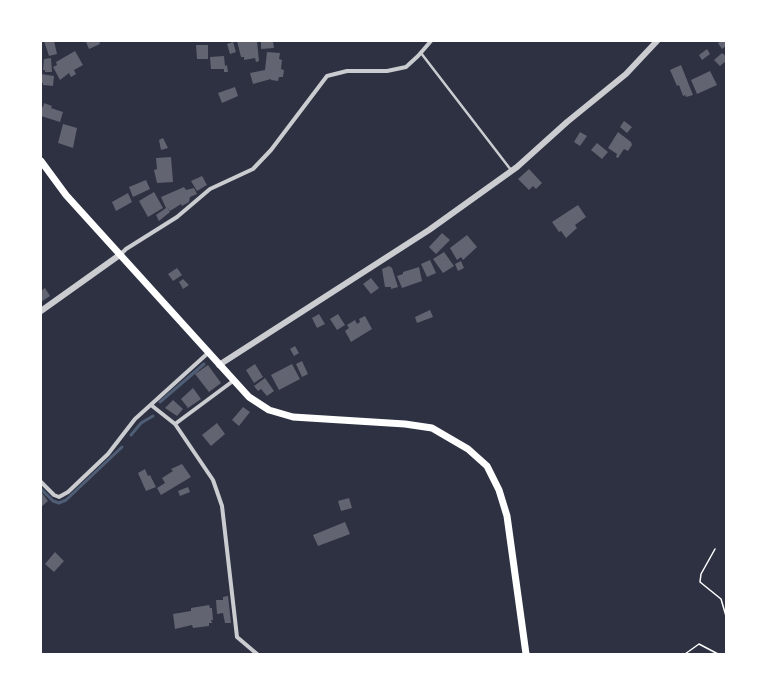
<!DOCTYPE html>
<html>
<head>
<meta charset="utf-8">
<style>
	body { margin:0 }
	#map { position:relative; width:767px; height:695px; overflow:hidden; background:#2d3142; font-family:"Noto Sans",sans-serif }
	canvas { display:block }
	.frame { position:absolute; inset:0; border:42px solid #fff; pointer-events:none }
</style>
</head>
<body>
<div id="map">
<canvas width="767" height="695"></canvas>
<div class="frame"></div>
</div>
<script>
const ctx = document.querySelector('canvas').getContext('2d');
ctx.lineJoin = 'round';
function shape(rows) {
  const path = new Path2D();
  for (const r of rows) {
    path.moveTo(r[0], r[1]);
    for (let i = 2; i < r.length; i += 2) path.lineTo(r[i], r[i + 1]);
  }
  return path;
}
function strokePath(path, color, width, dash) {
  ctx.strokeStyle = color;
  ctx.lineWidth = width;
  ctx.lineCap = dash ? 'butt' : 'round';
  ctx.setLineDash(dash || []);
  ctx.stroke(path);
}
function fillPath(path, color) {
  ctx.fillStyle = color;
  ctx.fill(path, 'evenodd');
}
strokePath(shape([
	[160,402,204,364],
	[131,435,141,423,153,416],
	[41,489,53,501,59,503,66,500,122,447]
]), '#4f5d75', 3);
fillPath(shape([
	[44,41,54,41,57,54,49,56],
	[88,41,99,41,100,44,89,49,86,42],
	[237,41,257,41,259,61,256,62,255,58,244,60,244,57,241,57],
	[261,41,273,41,274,48,261,49],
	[721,41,726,41,726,46,722,49,718,43],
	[233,42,236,52,230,54,227,44],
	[196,45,208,45,208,59,197,59],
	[707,49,710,54,702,60,699,55],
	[75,51,83,65,74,70,76,74,71,77,69,73,60,80,53,67,57,65,56,62],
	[267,52,280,53,279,59,282,60,281,69,284,70,283,77,279,77,278,81,271,80,271,79,253,84,250,73,265,70],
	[722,53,726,56,726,61,720,66,714,60],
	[224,56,225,66,227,65,228,72,224,72,224,69,211,69,210,57],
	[51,58,52,72,45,72,45,70,43,70,44,59],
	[681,65,693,95,686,97,685,95,683,96,679,85,677,86,670,70],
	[710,71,717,85,697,94,691,80],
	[41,74,54,76,53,86,43,85,43,83,41,83],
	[235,87,238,96,222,103,218,93],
	[44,103,52,106,51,108,63,112,60,122,41,116,41,106,43,107],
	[624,121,632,127,627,133,620,127],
	[63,124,77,128,73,148,58,143],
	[580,132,587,136,580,146,574,142],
	[618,132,631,142,632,145,628,151,624,149,618,158,616,157,617,154,608,148],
	[163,138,168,148,161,150,159,140],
	[597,143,608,152,602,159,591,150],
	[171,157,173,182,157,183,154,170,157,169,156,158],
	[529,169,542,183,536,189,533,186,529,190,518,179],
	[202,176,207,185,197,191,191,181],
	[146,180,150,189,133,197,129,187],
	[184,187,186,190,194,188,197,194,190,197,189,202,182,206,181,204,170,211,167,207,170,212,159,221,156,215,166,208,161,197],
	[154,192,163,208,148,217,139,201],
	[128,193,132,202,116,211,112,202],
	[578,205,586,217,575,225,577,228,566,238,561,231,559,232,552,222],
	[442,233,450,240,436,254,429,247],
	[467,235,477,247,463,260,461,257,457,260,450,248],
	[444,252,454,266,443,273,433,259],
	[430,260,436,273,427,277,421,264],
	[461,261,464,268,458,271,455,264],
	[389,266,392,268,398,287,391,289,391,287,385,287,382,269],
	[419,267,422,281,402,288,397,276,403,274,403,272],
	[177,268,182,275,173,281,168,274],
	[371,278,379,288,371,294,363,284],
	[183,279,189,285,183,289,179,282],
	[45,288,50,296,41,302,41,291],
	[430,310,433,317,417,323,415,317],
	[319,314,325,324,317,328,312,318],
	[338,314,345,325,337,330,330,319],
	[365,316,372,329,351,342,345,331,349,328,347,325,355,320,357,324,360,322,359,319],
	[295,346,299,353,294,356,290,349],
	[302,361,308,374,302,377,296,364],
	[255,364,263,377,254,383,246,370],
	[292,364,300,379,279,390,271,375],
	[208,365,221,383,209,392,195,374],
	[265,378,274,391,267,396,261,389,258,391,254,386],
	[193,388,201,399,188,408,181,399],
	[173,400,183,409,177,416,165,408],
	[243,407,250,412,239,426,232,420],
	[217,423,225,434,211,446,202,435],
	[182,464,191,477,161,495,157,488,165,483,162,478,173,471,171,469],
	[145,469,148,476,150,475,156,487,146,491,138,473],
	[188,487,190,492,180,496,178,491],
	[42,493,48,501,41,507,41,494],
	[349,498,352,508,341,511,338,501],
	[345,522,350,534,318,546,313,535],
	[55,552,64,561,54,572,45,564],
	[228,596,231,623,225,623,223,613,217,614,216,600,223,600,223,597],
	[209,605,210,608,212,608,213,620,211,620,212,623,209,623,209,626,193,628,192,625,175,629,173,614,191,611,191,608]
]), '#626471');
strokePath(shape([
	[715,549,701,574,700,582,721,599,726,616],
	[685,654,699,644,718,654]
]), '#fff', 1.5);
strokePath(shape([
	[421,53,511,170]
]), '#caccd0', 2.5);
strokePath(shape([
	[121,254,126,249,177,217,210,189,253,169,271,150,327,76,347,71,387,71,406,67,418,56,431,41],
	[151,405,175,424,213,480,222,506,237,637,257,654],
	[175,424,233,381],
	[41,482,54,495,59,497,68,492,108,454,135,419,208,353]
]), '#caccd0', 4);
strokePath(shape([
	[41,311,121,254],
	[219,365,429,230,517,167,567,122,626,74,657,41]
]), '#caccd0', 6);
strokePath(shape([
	[41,161,66,195,249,397,269,410,293,417,405,424,432,428,468,449,487,466,499,490,507,516,526,654]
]), '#fff', 7);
</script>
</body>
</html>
